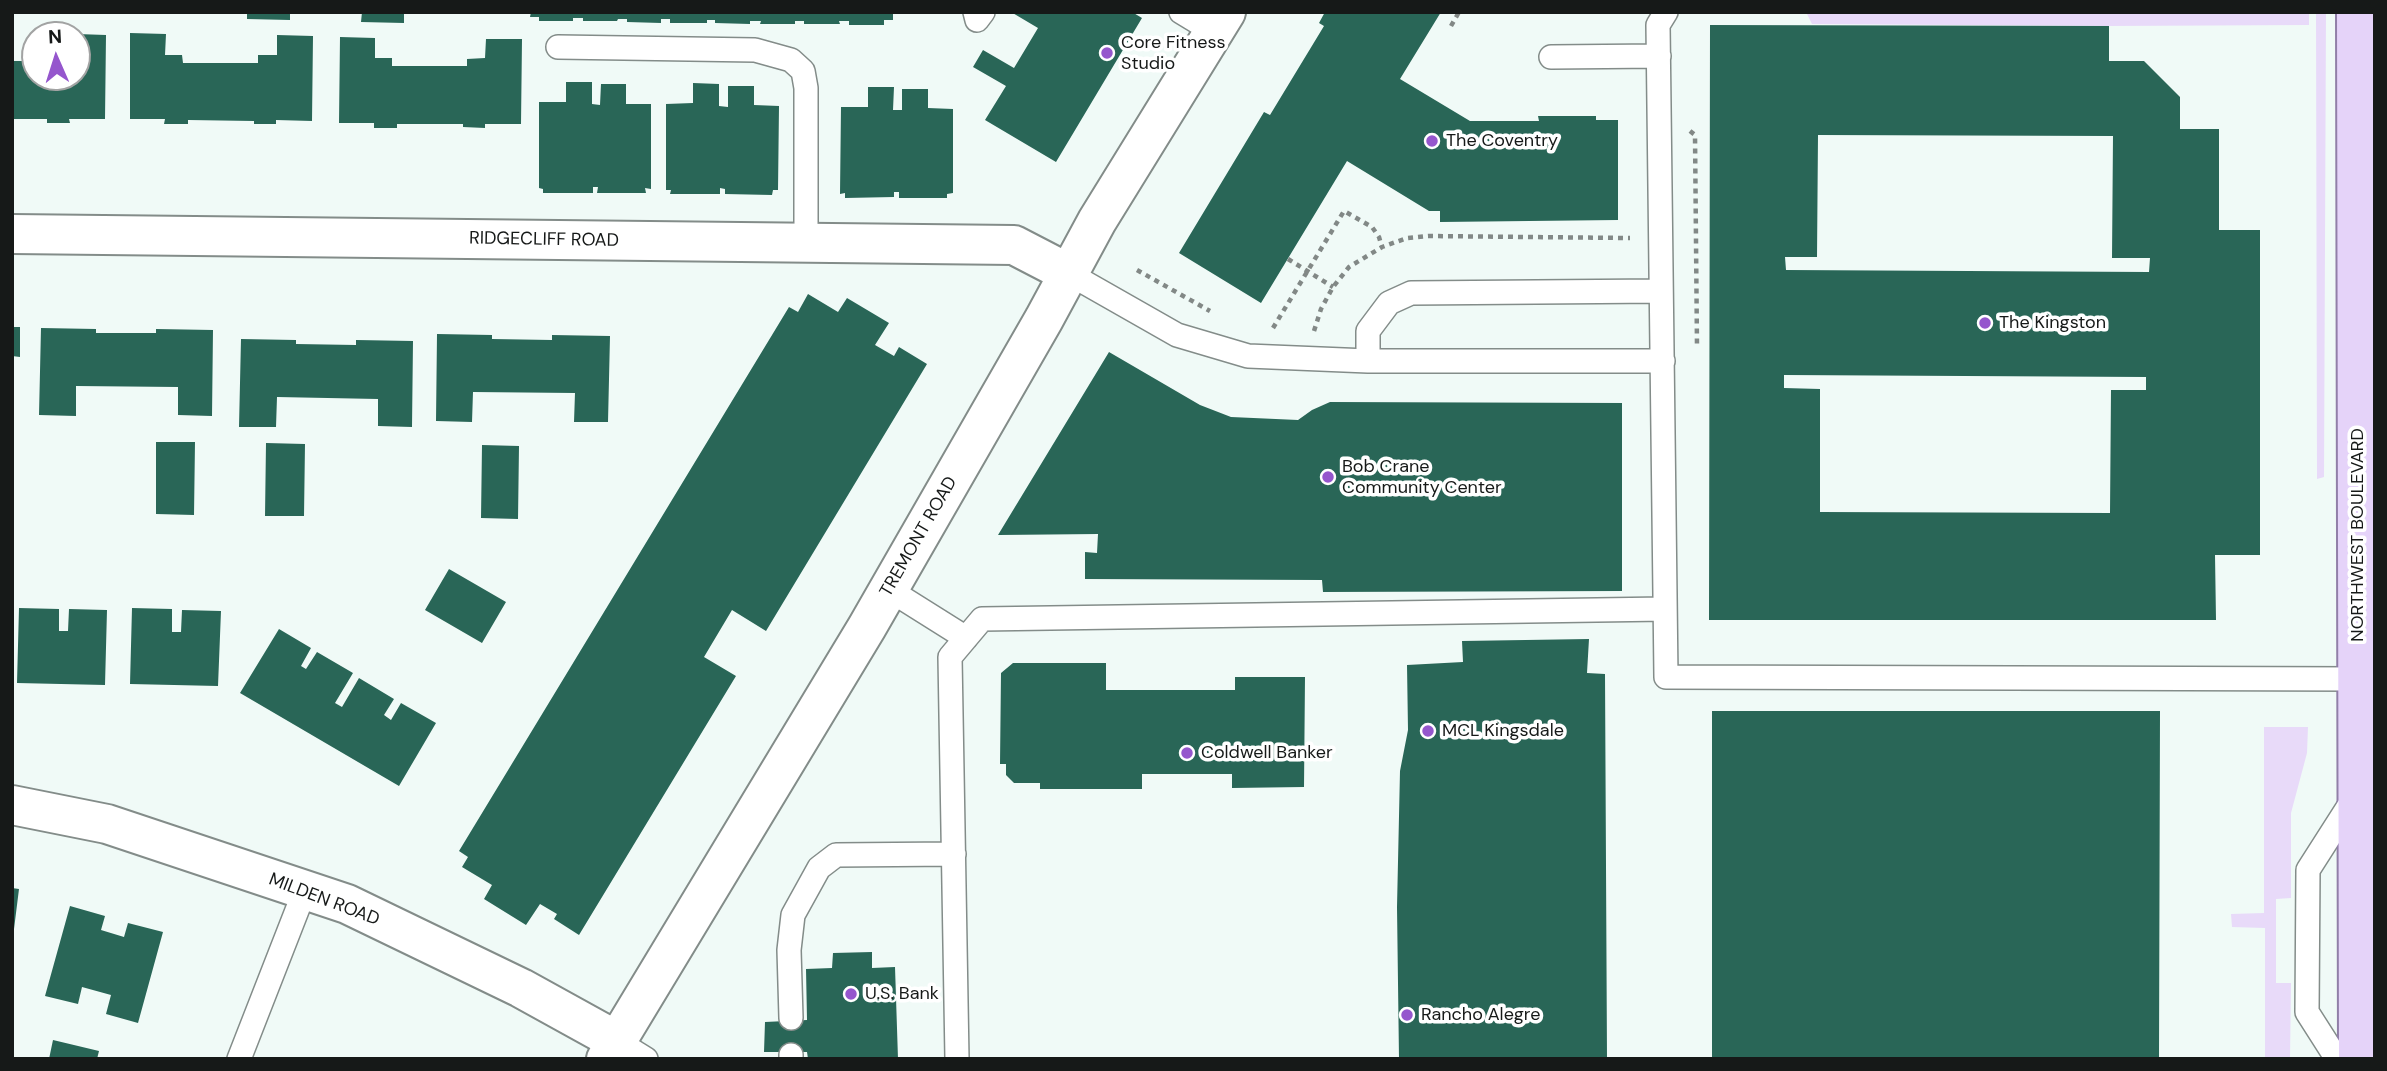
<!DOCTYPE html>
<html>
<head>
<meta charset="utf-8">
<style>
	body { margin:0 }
	#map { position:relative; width:2387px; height:1071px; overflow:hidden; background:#f0faf7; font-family:"DM Sans",sans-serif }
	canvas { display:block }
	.frame { position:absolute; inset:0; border:14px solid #161918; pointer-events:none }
	.north { position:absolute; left:21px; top:21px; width:70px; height:70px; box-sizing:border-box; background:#fff; border:2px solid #a2a3a3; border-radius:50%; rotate:357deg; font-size:19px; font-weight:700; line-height:28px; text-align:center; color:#161918 }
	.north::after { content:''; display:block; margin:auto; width:24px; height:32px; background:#9556cd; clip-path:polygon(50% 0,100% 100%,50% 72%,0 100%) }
</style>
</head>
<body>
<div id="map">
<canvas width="2387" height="1071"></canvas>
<div class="frame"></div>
<div class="north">N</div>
</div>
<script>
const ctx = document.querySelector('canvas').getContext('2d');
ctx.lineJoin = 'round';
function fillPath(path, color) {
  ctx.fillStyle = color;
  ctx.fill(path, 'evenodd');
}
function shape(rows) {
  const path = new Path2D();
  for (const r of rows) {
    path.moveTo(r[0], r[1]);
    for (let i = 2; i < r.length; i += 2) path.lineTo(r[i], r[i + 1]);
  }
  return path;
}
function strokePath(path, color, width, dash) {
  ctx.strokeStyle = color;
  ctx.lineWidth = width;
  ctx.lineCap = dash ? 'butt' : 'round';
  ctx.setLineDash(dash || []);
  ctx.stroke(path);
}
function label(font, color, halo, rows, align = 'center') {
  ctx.font = font + ' "DM Sans",sans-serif';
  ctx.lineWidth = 7;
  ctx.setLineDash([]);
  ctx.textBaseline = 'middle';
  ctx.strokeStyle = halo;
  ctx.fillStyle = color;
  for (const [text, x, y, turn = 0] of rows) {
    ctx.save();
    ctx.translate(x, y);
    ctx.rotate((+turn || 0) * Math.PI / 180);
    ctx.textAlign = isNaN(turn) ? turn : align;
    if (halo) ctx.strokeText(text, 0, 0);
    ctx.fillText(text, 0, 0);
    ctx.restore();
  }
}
fillPath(shape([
	[1806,12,2309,12,2309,25,2109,26,1812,24],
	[2316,12,2326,12,2324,477,2317,479],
	[2264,727,2308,727,2307,753,2291,813,2291,898,2276,899,2276,983,2291,983,2290,1059,2265,1059,2265,928,2232,927,2231,914,2264,913]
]), '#e8daf9');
fillPath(shape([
	[247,12,290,12,290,20,247,19],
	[362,12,404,12,404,23,361,22],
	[531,12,893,12,893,20,884,20,884,25,849,25,849,21,839,21,840,24,804,24,804,21,795,21,795,24,760,24,761,21,750,21,750,24,715,23,715,20,707,20,707,23,670,23,670,19,661,19,661,23,627,22,627,19,618,19,617,21,583,21,583,18,573,18,573,21,539,21,539,17,530,17],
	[1011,12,1132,12,1142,18,1056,162,985,120,1006,86,973,67,983,50,1014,68,1038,28],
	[1325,12,1441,12,1400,79,1470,121,1539,121,1538,116,1596,116,1596,120,1618,120,1618,220,1440,222,1440,211,1429,211,1347,161,1261,303,1179,253,1264,112,1270,115,1324,26,1319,23],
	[1710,25,2109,26,2109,61,2144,61,2180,97,2180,129,2219,129,2219,230,2260,230,2260,555,2215,555,2216,620,1709,620],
	[1818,135,2113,136,2112,258,2150,258,2149,272,1786,270,1785,257,1817,257],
	[1784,375,2146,377,2146,390,2111,390,2110,513,1820,512,1820,389,1784,388],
	[130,33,166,34,165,55,182,55,183,63,258,63,258,55,277,55,277,35,313,36,312,121,276,120,276,124,254,124,254,121,188,120,188,124,164,124,165,119,130,119],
	[77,34,106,35,105,119,69,119,70,123,47,123,47,119,12,119,12,61,35,61,35,77,77,77],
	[340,37,375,38,375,58,392,58,392,66,467,66,467,59,485,58,486,39,522,39,521,124,485,124,485,128,463,127,463,124,397,124,397,128,374,128,374,123,339,123],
	[566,82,592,82,592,104,600,105,601,84,626,84,626,104,651,104,651,189,645,188,646,193,597,193,598,187,593,187,593,193,543,193,543,189,539,188,539,102,566,102],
	[693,83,719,84,719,106,728,107,728,86,754,86,754,105,779,106,778,190,773,190,772,195,725,194,725,189,720,188,720,194,670,194,671,190,666,190,666,104,693,103],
	[868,87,894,87,893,110,902,110,902,89,928,89,928,108,953,109,953,193,947,194,947,198,899,198,899,192,894,192,894,197,845,198,845,193,840,194,841,107,868,107],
	[808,294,838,312,847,298,889,323,875,345,894,356,899,347,927,364,766,631,732,610,704,657,736,676,579,935,554,919,557,914,540,904,526,925,484,899,492,885,462,867,468,857,459,851,789,307,798,312],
	[12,327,20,327,20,357,12,356],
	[41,328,96,329,96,333,156,333,156,329,213,330,212,416,178,415,178,387,76,386,76,416,39,415],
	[437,334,492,335,492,339,552,340,552,335,610,336,608,422,574,422,575,393,473,392,472,422,436,421],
	[241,339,296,340,296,344,356,345,356,340,413,341,412,427,378,426,378,399,277,397,276,427,239,427],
	[1109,352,1200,405,1231,417,1298,420,1312,410,1330,402,1622,403,1622,591,1323,592,1322,580,1085,579,1085,552,1097,553,1098,534,998,535],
	[156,442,195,442,194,515,156,514],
	[266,443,305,444,304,516,265,516],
	[482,445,519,446,518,519,481,518],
	[449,569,506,602,482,643,425,610],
	[19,608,59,609,59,631,68,631,69,609,107,610,105,685,17,683],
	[132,608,172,609,172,632,181,632,182,610,221,611,218,686,130,684],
	[279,629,311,648,301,666,306,669,317,652,353,673,335,703,342,707,359,678,394,699,384,715,391,720,401,703,436,723,399,786,240,693],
	[1589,639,1587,673,1605,674,1607,1059,1399,1059,1397,907,1400,771,1408,730,1407,665,1463,662,1462,641],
	[1013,663,1106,663,1106,690,1235,690,1235,677,1305,677,1304,787,1232,788,1232,774,1142,774,1142,789,1040,789,1040,783,1014,783,1006,775,1006,764,1000,764,1001,673],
	[1712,711,2160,711,2159,1059,1712,1059],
	[12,888,19,889,14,929,12,929],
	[70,906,105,916,101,930,124,937,128,923,163,932,138,1023,106,1014,111,995,82,987,78,1004,45,996],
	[872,952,872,968,895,967,898,1059,808,1059,807,1052,764,1052,765,1022,807,1020,806,969,832,968,833,953],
	[53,1040,99,1051,97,1059,49,1059]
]), '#296657');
const lane = shape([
	[975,12,977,20,983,12],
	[1181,12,1214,32],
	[1666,12,1658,25,1666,677,2358,679],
	[558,47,755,50,791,60,803,71,806,88,806,242],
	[1551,57,1659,56],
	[1068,273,1177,335,1248,356,1368,361,1663,361],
	[1368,361,1368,331,1389,303,1411,293,1661,291],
	[888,589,966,638],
	[791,1018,789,950,793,915,819,868,836,855,954,854],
	[617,1041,646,1059],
	[791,1055,791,1059],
	[239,1059,305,890],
	[957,1059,950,657,982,619,1665,609],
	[2337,1059,2307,1012,2308,870,2354,798]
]);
const street = shape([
	[12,234,1014,245,1068,273],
	[12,805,107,824,347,904,521,988,617,1041]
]);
const secondary = shape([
	[606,1059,867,627,1044,319,1097,221,1226,12]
]);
const primary = shape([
	[2356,12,2358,1059]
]);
strokePath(lane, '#838c89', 26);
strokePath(street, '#838c89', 42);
strokePath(secondary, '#838c89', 42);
strokePath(primary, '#917fa8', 42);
strokePath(shape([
	[1451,26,1459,12],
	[1690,131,1695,135,1697,347],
	[1288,259,1333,287],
	[1137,270,1210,311],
	[1273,328,1344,211,1372,227,1379,237,1382,247],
	[1314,331,1321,309,1333,287,1349,267,1382,247,1407,238,1428,236,1630,238]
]), '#828886', 4.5, [5, 5]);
strokePath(lane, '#fff', 23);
strokePath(street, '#fff', 38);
strokePath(secondary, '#fff', 38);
strokePath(primary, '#e5d3f9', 38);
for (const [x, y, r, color] of [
	[1107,53,7,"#9556cd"],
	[1432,141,7,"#9556cd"],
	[1985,323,7,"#9556cd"],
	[1328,477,7,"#9556cd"],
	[1428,731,7,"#9556cd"],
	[1187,753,7,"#9556cd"],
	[851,994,7,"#9556cd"],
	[1407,1015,7,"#9556cd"]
]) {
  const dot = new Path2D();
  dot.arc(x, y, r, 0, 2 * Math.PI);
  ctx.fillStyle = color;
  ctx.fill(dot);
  strokePath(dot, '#fff', 2.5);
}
label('18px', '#161918', '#fff', [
	["Core Fitness",1121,43],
	["Studio",1121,64],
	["The Coventry",1446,141],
	["The Kingston",1999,323],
	["Bob Crane",1342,467],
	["Community Center",1342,488],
	["MCL Kingsdale",1442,731],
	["Coldwell Banker",1201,753],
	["U.S. Bank",865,994],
	["Rancho Alegre",1421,1015]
], 'left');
label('18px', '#161918', '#fff', [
	["RIDGECLIFF ROAD",544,240,1],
	["NORTHWEST BOULEVARD",2358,535,-90],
	["TREMONT ROAD",919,537,-60],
	["MILDEN ROAD",324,900,21]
]);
</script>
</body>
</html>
